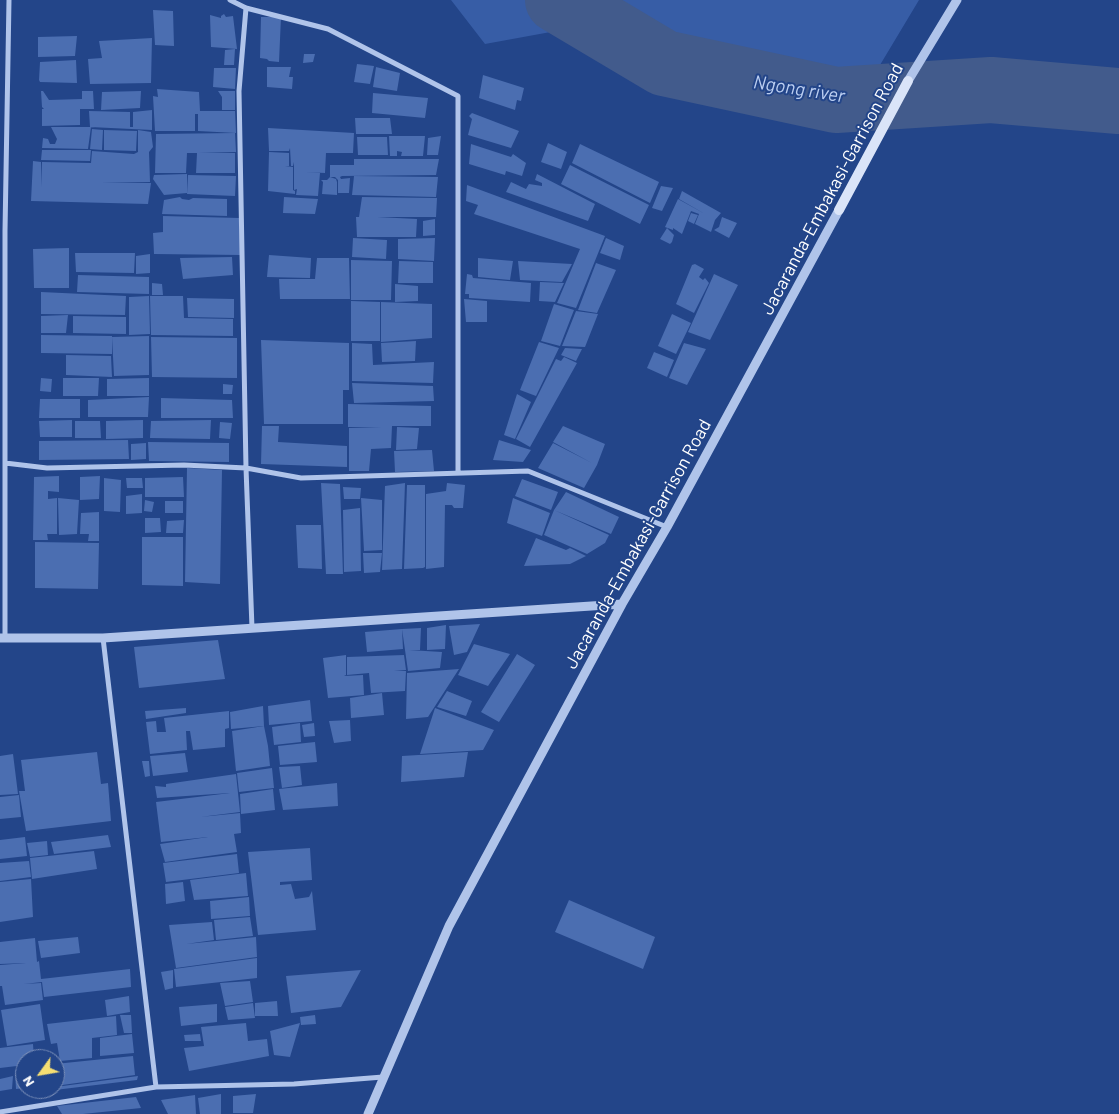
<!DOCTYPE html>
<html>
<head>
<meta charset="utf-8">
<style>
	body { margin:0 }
	#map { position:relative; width:1119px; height:1114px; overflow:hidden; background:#234589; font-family:Barlow,sans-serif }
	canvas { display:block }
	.north { position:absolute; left:15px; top:1049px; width:50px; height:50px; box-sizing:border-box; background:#234589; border:1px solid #7b8fb8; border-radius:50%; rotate:238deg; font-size:14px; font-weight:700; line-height:20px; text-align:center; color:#fff }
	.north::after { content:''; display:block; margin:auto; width:18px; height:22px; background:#f5de72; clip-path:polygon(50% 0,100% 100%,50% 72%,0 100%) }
</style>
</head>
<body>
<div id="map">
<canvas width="1119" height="1114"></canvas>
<div class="north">N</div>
</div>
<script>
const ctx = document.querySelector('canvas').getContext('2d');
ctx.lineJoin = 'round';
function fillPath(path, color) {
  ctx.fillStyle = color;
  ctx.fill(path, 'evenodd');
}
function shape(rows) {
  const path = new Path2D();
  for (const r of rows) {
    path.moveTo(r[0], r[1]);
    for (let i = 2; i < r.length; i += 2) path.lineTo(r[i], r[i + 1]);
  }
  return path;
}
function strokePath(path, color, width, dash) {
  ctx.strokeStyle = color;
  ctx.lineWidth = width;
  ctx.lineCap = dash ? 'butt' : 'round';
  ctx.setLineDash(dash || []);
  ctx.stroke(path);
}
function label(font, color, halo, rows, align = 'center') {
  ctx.font = font + ' Barlow,sans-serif';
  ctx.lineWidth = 4;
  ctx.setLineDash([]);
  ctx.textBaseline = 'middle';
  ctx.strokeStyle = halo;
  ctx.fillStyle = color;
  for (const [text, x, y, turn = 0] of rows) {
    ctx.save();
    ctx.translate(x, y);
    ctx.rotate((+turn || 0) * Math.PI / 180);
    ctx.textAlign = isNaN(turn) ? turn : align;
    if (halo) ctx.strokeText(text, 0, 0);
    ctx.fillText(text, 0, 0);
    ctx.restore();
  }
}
fillPath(shape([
	[451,0,919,0,877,70,741,90,638,68,578,27,485,44]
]), '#375da6');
strokePath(shape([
	[558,0,664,63,836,100,991,90,1119,101]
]), '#425b8c', 66);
fillPath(shape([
	[153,10,173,11,174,46,155,45],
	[224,14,226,17,233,16,237,49,211,47,210,15,221,18,221,16],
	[261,17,281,17,279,62,269,61,267,59,260,58],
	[77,36,75,56,38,57,38,37],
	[152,38,151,83,90,84,88,59,102,58,99,41],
	[235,49,234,65,224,65,225,50],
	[304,54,315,54,313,62,303,63],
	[76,60,77,83,40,82,39,80,40,62],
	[357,64,374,66,370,84,354,82],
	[267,67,291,67,289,77,293,77,292,89,267,87],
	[376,67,400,73,397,91,373,87],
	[214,68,236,68,235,89,213,87],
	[483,75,524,88,521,101,517,100,515,110,479,98],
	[157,89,199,92,200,111,235,111,236,133,198,131,198,114,195,114,195,131,155,131,153,96,158,97],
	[41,91,43,91,49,100,82,99,82,91,93,91,94,109,80,109,80,125,42,126,42,109,44,109,42,107],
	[141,91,140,108,101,110,102,92],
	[218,91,235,91,235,110,222,110,222,97],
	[373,93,428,98,425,118,372,113],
	[152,110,152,130,90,127,89,111,130,112,130,127,133,127,133,112],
	[472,113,519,131,511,148,468,135,472,119,469,116],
	[355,118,390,118,392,134,356,134],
	[51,127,91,127,88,149,42,148,43,138,48,139,50,144,55,144,57,139],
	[268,128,354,133,353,153,326,153,325,173,305,172,320,173,318,196,296,195,297,189,294,190,294,162,293,166,291,166,290,148,289,151,269,151],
	[92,129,103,130,102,150,90,149],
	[104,130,137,131,136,151,104,150],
	[138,130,151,132,153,147,149,152,150,182,101,183,151,183,148,204,31,201,33,161,41,162,41,187,42,162,91,163,92,151,134,154,138,152],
	[235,133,236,152,199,153,235,153,235,173,196,173,197,153,187,153,186,173,155,173,156,134],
	[389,136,425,136,423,156,401,156,402,152,397,151,397,156,390,156],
	[441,136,438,155,427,155,428,138],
	[357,137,387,137,388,155,358,155],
	[548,143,567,152,561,169,541,162],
	[471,144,511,157,513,154,526,163,522,176,506,171,505,175,469,164],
	[580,144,659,182,650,203,572,163],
	[42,150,91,150,90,161,41,160],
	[269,152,289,153,289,166,285,166,293,167,293,190,295,191,295,194,268,191],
	[354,159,439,159,436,175,342,176,340,177,341,179,350,178,349,193,338,193,338,180,335,177,330,177,330,165,354,165],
	[570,165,649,205,640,224,561,184],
	[187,174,187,193,164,195,153,179,154,175],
	[537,174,595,204,588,221,506,192,511,182,526,189,529,184,542,186,542,183,535,180],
	[188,175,236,176,235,196,187,194],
	[354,176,438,177,436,197,352,195],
	[330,177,336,179,337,182,337,195,322,194,323,182,321,180,327,180],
	[467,185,605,236,576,308,557,303,580,249,474,214,478,205,466,201],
	[661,186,673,188,662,211,652,208],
	[682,191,721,213,715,220,711,232,695,224,699,214,691,211,682,234,673,228,673,230,665,227,678,199,705,214,679,199],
	[180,197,182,199,189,200,193,198,227,199,227,216,162,214,164,200],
	[284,197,318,199,315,214,283,213],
	[362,197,437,198,436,217,377,217,417,219,416,237,357,237,356,217,359,217],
	[691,213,698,215,694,224,688,221],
	[163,216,239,218,241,255,154,254,153,233,163,232],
	[722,217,737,223,729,238,714,230,719,227],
	[435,219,435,235,423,236,423,221],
	[667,228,674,235,672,242,670,244,660,239],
	[353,238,387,240,386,259,352,257],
	[435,238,434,261,398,259,398,239],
	[606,238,624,246,620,260,600,253],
	[69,248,69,288,34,288,33,249],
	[75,253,135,253,134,273,76,272],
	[150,254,150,273,136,274,136,256],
	[269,255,311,258,310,278,267,277],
	[232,257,233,275,183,279,180,258],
	[317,258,349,258,350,299,280,299,279,279,315,279],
	[478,258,513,261,510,280,478,277],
	[351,260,392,261,391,300,351,300],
	[399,261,433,262,433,283,398,283],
	[518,261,572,264,562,282,520,280],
	[596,263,616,270,597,313,578,310],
	[695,264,704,269,699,277,703,280,705,278,709,283,694,313,676,304,692,265],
	[467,274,472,275,473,278,531,283,530,302,469,298,469,294,465,294],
	[714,274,738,285,710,340,688,332],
	[78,275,149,277,149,294,77,292],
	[540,282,564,283,555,302,539,301],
	[152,283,162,284,163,295,152,295],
	[395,284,418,286,418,301,395,302],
	[41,292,126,296,125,315,41,314],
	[149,296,150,334,129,335,129,297],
	[150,296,183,296,184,318,233,319,233,336,151,335],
	[187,298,234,299,234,318,188,317],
	[464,299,487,301,487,322,466,322],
	[351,301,380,302,380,341,351,341],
	[381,302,432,304,432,338,381,342],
	[554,304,574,310,560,346,541,341],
	[576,311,598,314,585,347,562,346],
	[672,314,691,323,676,354,658,346],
	[68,315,66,333,41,333,41,316],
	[73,316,126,317,126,334,73,333],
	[41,335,112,336,112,354,41,353],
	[149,336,149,375,114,376,112,337],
	[151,337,237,338,237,378,152,377],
	[261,340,349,343,349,390,343,390,343,424,264,424],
	[416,341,415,361,382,362,381,343],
	[539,342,559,348,536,396,520,390],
	[352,343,372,344,373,365,434,362,433,383,352,381],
	[684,343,706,349,687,385,669,378],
	[565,348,582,349,576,361,561,355],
	[654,352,674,360,667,377,647,368],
	[66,355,111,356,112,377,66,375],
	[564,357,577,363,530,447,516,439,556,359,561,361],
	[41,378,52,379,51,392,40,391],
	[63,378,99,378,98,396,63,396],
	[149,378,149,396,107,396,107,379],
	[352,383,433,386,434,401,354,403],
	[223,384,233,385,232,394,223,394],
	[517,394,531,402,515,439,504,435],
	[149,397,148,417,88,417,88,400],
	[161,398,232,400,233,418,161,418],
	[40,399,80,399,80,418,39,418],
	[348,404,431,406,431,426,392,426,391,448,371,449,369,471,349,471,349,428,381,427,348,427],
	[72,420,72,437,40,437,39,421],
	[143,420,143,438,106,439,106,421],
	[211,420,210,439,150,438,151,421],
	[75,421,100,421,101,438,75,438],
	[220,422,232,423,230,439,219,438],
	[262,426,279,426,278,442,347,446,347,467,261,464],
	[563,426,605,444,597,465,584,488,538,468,553,443,592,463,553,442],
	[397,427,419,428,417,449,396,450],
	[128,440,129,459,39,460,39,441],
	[499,440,531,450,523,462,493,460],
	[148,442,229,443,229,462,149,461],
	[146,443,146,459,131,460,131,444],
	[432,450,434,471,395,472,394,451],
	[187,468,222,470,220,584,185,582],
	[59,476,59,492,48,491,48,499,57,498,57,534,47,534,48,540,33,540,34,477],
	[100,476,99,499,80,500,80,477],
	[183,477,184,497,145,497,145,478],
	[104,478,121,480,120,512,104,511],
	[126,478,142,478,143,488,127,488],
	[522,479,558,492,551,510,515,496],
	[321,483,340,484,343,574,326,574],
	[405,483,402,569,382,570,385,486],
	[447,483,465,485,463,508,454,508,452,505,445,505,444,567,426,569,426,494,446,491],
	[407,485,425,485,425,567,423,568,404,569],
	[343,487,361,488,360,499,344,499],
	[566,492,619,517,611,534,554,510],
	[142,494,142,513,126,514,126,496],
	[58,498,79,500,77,534,59,535],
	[361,498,382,500,382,550,364,551],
	[513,498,550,513,542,536,507,523],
	[145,500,154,502,152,512,144,511],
	[165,501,183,501,183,513,165,513],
	[360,508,361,571,344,572,343,510],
	[554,510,609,535,605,543,587,554,544,535],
	[99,512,99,541,88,541,89,534,80,534,81,513],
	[145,518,160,518,161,532,145,533],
	[184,520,183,533,166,533,167,521],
	[296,525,321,525,322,569,298,568],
	[142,537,183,537,183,586,142,585],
	[536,538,566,550,570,548,586,556,570,564,524,566],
	[35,542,99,543,98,589,35,588],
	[363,553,382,553,380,572,364,573],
	[480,624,467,652,454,655,449,626],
	[446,625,445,649,427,650,427,628],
	[421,628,420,650,409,650,442,652,440,668,408,671,402,629],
	[402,629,403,649,367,652,365,632],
	[218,640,225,679,139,688,134,647],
	[474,644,510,654,488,686,458,675],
	[517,654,535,665,499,722,481,712],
	[346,655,346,675,344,676,363,675,364,695,328,698,323,658],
	[404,655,406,670,394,671,406,671,405,691,371,693,369,673,347,675,347,657],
	[459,669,428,717,406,719,407,673],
	[447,691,472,701,466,716,437,707],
	[382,693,384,715,351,718,350,698],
	[310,700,312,721,269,725,268,706],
	[263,706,264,726,231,729,230,712],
	[186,708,186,713,146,719,145,711],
	[435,708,494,730,483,750,420,754],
	[229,711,229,728,225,729,225,747,193,750,190,731,186,731,187,750,150,754,146,722,156,721,157,732,166,732,164,718],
	[350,720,351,741,334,743,329,721],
	[300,723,301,742,274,745,272,727],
	[314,723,315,736,304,737,302,725],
	[264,726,268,746,270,766,236,771,234,751,244,750,234,751,232,731],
	[315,742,317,762,280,765,278,746],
	[97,752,101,784,108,783,111,821,26,831,19,791,25,791,21,760],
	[468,752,464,777,401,782,402,756],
	[185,753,188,772,153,776,150,756],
	[13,754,18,794,0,795,0,756],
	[142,761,149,761,150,776,145,777],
	[300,766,302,785,282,788,279,767],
	[272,768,274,788,239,792,237,773],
	[236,774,240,812,200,817,240,813,241,833,234,834,237,852,165,862,160,844,208,837,161,842,156,802,230,793,157,798,155,786,166,787,166,784],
	[337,783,338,806,283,810,279,789],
	[273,789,275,810,241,814,240,794],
	[19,795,21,817,0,819,0,797],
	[108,835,111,847,54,854,51,842],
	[25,837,27,856,0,859,0,840],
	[47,841,48,855,30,857,27,843],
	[310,848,312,880,280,882,280,885,291,884,295,899,309,897,312,891,316,930,258,935,248,852],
	[94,851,97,869,32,879,30,858],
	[237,854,239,873,166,882,163,863],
	[29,861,31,877,0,881,0,863],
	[246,873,248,896,194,900,190,880],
	[31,879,33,917,0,922,0,882],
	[183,882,185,901,166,904,165,884],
	[249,897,250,916,211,919,210,901],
	[569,900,655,937,643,969,555,932],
	[250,917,253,936,216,940,214,920],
	[212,922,214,940,186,944,256,937,257,957,176,968,169,925],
	[78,937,80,953,41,958,38,941],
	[35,938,37,962,39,961,41,979,130,969,131,987,44,997,42,982,24,984,41,983,43,1000,5,1005,2,986,0,986,0,965,26,963,0,964,0,942],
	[257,958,257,978,176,987,174,969],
	[173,970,173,988,165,990,161,972],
	[361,970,341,1007,291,1013,286,976],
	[250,981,253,1002,225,1006,220,983],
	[129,996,130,1012,107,1016,105,1000],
	[277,1001,278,1016,255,1016,255,1003],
	[253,1003,255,1018,228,1020,225,1007],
	[40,1004,45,1040,7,1046,1,1010],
	[217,1004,217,1022,181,1026,179,1007],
	[120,1015,131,1015,132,1033,124,1033],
	[315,1015,316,1024,301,1025,300,1017],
	[116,1016,117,1035,92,1038,92,1058,60,1061,57,1043,51,1044,47,1024],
	[246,1023,248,1041,267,1039,269,1056,189,1071,184,1048,204,1046,201,1027],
	[300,1023,290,1057,274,1055,270,1031],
	[132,1034,134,1053,100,1056,100,1038],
	[200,1034,201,1041,185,1041,184,1035],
	[33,1044,34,1059,25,1059,25,1065,0,1068,0,1048],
	[133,1056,135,1075,55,1086,55,1064],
	[25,1069,25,1088,16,1089,15,1070],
	[13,1076,12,1089,0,1091,0,1079],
	[138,1076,137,1080,55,1090,55,1087],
	[221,1094,221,1114,200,1114,198,1098],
	[256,1094,253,1113,233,1113,233,1096],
	[195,1095,196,1114,168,1114,161,1100],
	[136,1097,141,1108,83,1114,62,1114,57,1106]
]), '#4b6eb1');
strokePath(shape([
	[230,0,246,8,328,29,458,96,458,472],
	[246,8,239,91,246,468,252,628],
	[5,463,47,468,184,465,246,468,301,478,528,471,667,527],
	[5,638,5,231,9,0],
	[103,638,156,1087],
	[0,1112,156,1087,294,1084,383,1077]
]), '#b0c4ea', 5);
strokePath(shape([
	[908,81,957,0],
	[0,638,103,638,622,604],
	[368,1114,449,926,622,604,667,527,839,210]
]), '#b0c4ea', 9);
strokePath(shape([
	[839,210,908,81]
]), '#dae4f8', 10);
label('18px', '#fff', '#234589', [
	["Jacaranda-Embakasi-Garrison Road",832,189,-62],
	["Jacaranda-Embakasi-Garrison Road",638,544,-61]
]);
label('italic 19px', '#bbcef1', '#234589', [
	["Ngong river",799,89,9]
]);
</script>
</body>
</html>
